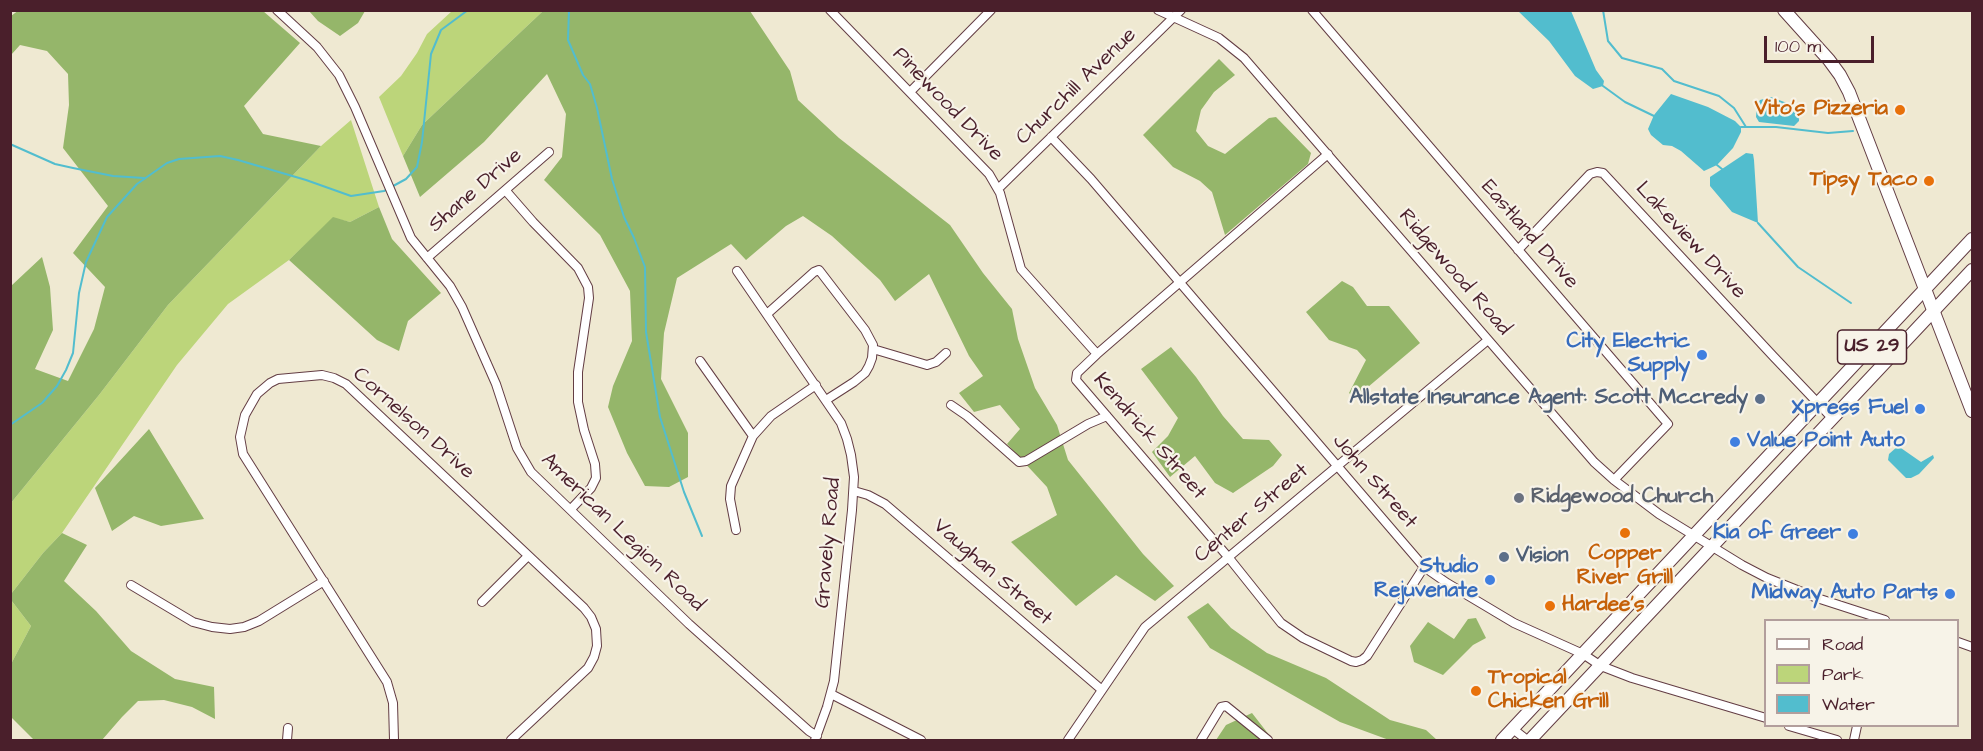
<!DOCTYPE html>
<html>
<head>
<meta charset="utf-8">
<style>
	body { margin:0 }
	#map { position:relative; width:1983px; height:751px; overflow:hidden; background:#efe9d2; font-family:"Architects Daughter",sans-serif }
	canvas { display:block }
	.frame { position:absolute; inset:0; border:12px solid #4a1f2b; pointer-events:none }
	.legend { position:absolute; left:1764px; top:619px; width:195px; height:108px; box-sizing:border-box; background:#f7f3e8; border:2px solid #b29e9c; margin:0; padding:8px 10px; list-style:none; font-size:18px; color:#4a1f2b }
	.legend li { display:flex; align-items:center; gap:12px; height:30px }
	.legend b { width:30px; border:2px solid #b29e9c }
	.scale { position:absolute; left:1764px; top:36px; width:110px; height:27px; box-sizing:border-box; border:3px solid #4a1f2b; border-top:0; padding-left:8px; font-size:18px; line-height:21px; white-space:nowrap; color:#4a1f2b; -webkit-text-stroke:4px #f7f3e8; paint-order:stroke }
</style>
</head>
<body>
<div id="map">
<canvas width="1983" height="751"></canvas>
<div class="frame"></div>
<ul class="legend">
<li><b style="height:8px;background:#fff"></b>Road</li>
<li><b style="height:16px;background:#bcd57a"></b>Park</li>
<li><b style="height:16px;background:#52bdce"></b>Water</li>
</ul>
<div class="scale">100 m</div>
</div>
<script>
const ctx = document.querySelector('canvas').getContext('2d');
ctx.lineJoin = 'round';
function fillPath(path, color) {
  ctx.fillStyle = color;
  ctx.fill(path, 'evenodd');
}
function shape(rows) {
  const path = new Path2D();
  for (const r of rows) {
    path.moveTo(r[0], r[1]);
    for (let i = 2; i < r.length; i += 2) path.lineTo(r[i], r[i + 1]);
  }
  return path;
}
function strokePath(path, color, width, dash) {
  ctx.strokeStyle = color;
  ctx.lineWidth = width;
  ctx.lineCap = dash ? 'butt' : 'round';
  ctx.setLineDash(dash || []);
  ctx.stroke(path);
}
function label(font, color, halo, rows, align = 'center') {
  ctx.font = font + ' "Architects Daughter",sans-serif';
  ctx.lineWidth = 4.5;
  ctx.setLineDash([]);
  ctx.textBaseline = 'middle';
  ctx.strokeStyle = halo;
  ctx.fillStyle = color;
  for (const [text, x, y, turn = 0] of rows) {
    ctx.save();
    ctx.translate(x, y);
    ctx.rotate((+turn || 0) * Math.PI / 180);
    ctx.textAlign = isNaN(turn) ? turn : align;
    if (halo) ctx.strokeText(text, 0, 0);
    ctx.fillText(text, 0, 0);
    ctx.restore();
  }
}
fillPath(shape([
	[452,11,543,11,422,125,403,156,379,97,401,76,417,53,427,34],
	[351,120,379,207,350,222,333,218,289,260,228,304,177,365,62,533,43,553,11,594,11,503,99,395,168,305,321,146],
	[11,600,31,626,11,664]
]), '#bcd57a');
fillPath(shape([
	[19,10,263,11,300,43,244,106,263,134,321,146,168,305,99,395,11,503,11,286,42,257,50,287,53,330,35,369,68,381,94,329,105,287,73,253,108,206,63,148,69,105,68,74,47,51,20,45,11,55,11,16],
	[309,11,365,11,358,23,340,36,318,21],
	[543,11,750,11,790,71,798,100,839,138,950,225,983,273,1012,309,1018,339,1035,388,1057,425,1068,460,1143,554,1174,586,1155,601,1116,575,1076,606,1011,542,1057,515,1047,487,1007,444,1020,429,1000,405,974,412,959,393,983,376,969,356,929,274,895,301,880,280,832,236,803,216,786,226,746,260,731,244,677,278,664,333,661,379,688,433,688,477,669,487,645,486,627,453,608,407,613,386,632,341,630,291,600,235,544,180,562,157,566,114,547,74,484,142,420,197,403,156,422,125],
	[1219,59,1235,75,1214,92,1201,110,1196,131,1208,146,1225,154,1269,118,1276,117,1311,153,1308,164,1225,235,1212,192,1200,181,1173,167,1143,135],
	[379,207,392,239,441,293,408,321,399,351,377,340,289,260,333,217,350,222],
	[1342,281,1353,287,1367,306,1389,306,1420,343,1355,398,1349,393,1366,360,1357,350,1329,340,1306,312],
	[1171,347,1196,377,1223,416,1243,439,1269,440,1282,455,1273,466,1233,493,1215,483,1195,456,1170,477,1152,452,1168,436,1178,418,1141,369],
	[149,429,204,519,161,526,134,516,112,531,95,488],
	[62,533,87,545,64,581,96,611,131,651,175,679,214,687,215,719,192,707,164,700,138,701,122,717,102,740,34,740,11,717,11,664,31,626,11,600,11,594,43,553],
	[1208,603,1231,628,1267,653,1326,678,1390,720,1426,730,1437,740,1389,740,1340,722,1210,648,1187,617],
	[1476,618,1486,638,1473,645,1443,675,1414,662,1410,646,1428,622,1454,639,1468,619],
	[1252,713,1273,740,1216,740,1226,725]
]), '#95b66a');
fillPath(shape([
	[1518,11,1571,11,1596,70,1604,81,1603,86,1593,89,1575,76,1549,41],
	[1671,94,1708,107,1735,121,1741,127,1741,132,1733,148,1717,165,1704,171,1681,151,1672,146,1663,145,1651,135,1648,129,1654,115],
	[1771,97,1787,103,1795,110,1799,115,1799,121,1794,126,1759,122,1756,117,1757,105,1760,100],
	[1746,153,1753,154,1754,160,1758,223,1732,212,1710,186,1710,177],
	[1898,446,1921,462,1933,455,1934,458,1919,474,1911,478,1906,478,1888,460,1889,454]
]), '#52bdce');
strokePath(shape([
	[569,10,568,40,583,75,590,84,597,108,612,179,624,217,634,238,645,267,646,332,660,417,684,492,702,536],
	[1603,10,1608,41,1622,58,1662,69,1674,81,1719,96,1734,108,1746,127],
	[1603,86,1625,102,1654,116],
	[1741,127,1776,127,1828,133,1853,131],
	[10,144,55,164,73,168,113,176,144,178],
	[1717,165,1722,169],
	[1758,223,1798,267,1851,303],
	[10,425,42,403,57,386,66,370,73,353,79,293,86,262,107,217,137,184,167,163,179,159,220,156,238,160,306,180,351,196,384,191,406,179,417,167,422,142,431,54,441,30,468,10]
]), '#52bdce', 2);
const minor = shape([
	[277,10,317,47,339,75,355,107,411,238,450,286,462,307,496,384,517,448,531,472,689,624,809,731,817,736],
	[830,10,989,174,1000,193,1021,269,1097,354],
	[1158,10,1219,38,1244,58,1594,462,1614,480,1659,514,1742,565,1767,578,1817,598,1885,620],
	[1312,10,1668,424,1614,480],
	[910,92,991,10],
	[1051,137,1091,179,1424,567,1447,583,1514,623,1583,654,1601,666,1632,678,1766,718],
	[1328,154,1097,354,1077,373,1076,380,1229,558,1281,623,1303,638,1351,661,1356,662,1362,660,1367,656,1424,567],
	[998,189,1181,10],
	[506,191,533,222,578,268,588,287,589,298,578,372,578,402,584,430,595,464,596,478,591,488,571,509],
	[1518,250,1590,174,1597,172,1603,173,1773,356,1833,419],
	[427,258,549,152],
	[737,271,841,423,847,439,851,455,854,477,852,510,834,681,827,707,815,740],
	[767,314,814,272,819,270,865,330,873,345,872,358,869,366,865,373,854,382,826,400],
	[873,349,927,365,936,362,946,353],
	[700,361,753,436],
	[951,405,967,416,1019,462,1026,461,1088,424,1107,416],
	[854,491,868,495,885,504,1102,690],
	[736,530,730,499,731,486,753,436,771,416,816,385],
	[131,585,193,622,212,627,230,629,244,627,259,621,324,581],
	[482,602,528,556],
	[1958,642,1972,647],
	[831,694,921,740],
	[1789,726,1837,740],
	[1513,729,1527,740],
	[287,740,288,728],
	[394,740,393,703,387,682,243,454,240,437,245,415,257,394,270,383,278,379,322,375,334,378,346,384,584,608,591,617,596,629,597,646,594,657,588,668,511,740],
	[1068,740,1145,627,1488,340],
	[1201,740,1221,707,1226,706,1268,740],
	[1854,740,1857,726]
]);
const secondary = shape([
	[1784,10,1829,60,1840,75,1849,92,1972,411]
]);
const primary = shape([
	[1502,740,1972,239],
	[1530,740,1972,270]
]);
strokePath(minor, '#633d44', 10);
strokePath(secondary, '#633d44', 14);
strokePath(primary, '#633d44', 14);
strokePath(minor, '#fff', 8);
strokePath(secondary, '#fff', 12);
strokePath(primary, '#fff', 12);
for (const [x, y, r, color] of [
	[1900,110,6,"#e8710a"],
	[1929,181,6,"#e8710a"],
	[1702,355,6,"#3f7fe0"],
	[1760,399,6,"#5c6f8a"],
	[1920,409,6,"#3f7fe0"],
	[1735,442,6,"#3f7fe0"],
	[1519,498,6,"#6b7280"],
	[1625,533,6,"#e8710a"],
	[1853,534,6,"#3f7fe0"],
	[1504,557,6,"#5c6f8a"],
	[1490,580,6,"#3f7fe0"],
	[1950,594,6,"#3f7fe0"],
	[1550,606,6,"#e8710a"],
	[1476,691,6,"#e8710a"]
]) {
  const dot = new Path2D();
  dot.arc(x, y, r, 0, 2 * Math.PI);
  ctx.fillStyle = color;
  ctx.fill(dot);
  strokePath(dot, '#f7f3e8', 2);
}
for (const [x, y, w] of [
	[1872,347,69]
]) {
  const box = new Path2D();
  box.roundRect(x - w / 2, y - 17, w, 34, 4.5);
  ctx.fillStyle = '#f7f3e8';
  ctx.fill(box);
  strokePath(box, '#4a1f2b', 1.5);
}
label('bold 20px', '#4a1f2b', null, [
	["US 29",1872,347]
]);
label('21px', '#4a1f2b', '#f7f3e8', [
	["Churchill Avenue",1077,87,-44],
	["Pinewood Drive",947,105,46],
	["Shane Drive",476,191,-41],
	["Eastland Drive",1529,235,49],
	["Lakeview Drive",1690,241,47],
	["Ridgewood Road",1454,273,49],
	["Cornelson Drive",413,424,42],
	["Kendrick Street",1149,437,49],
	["John Street",1374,482,49],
	["Center Street",1252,514,-40],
	["American Legion Road",622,533,44],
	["Gravely Road",829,543,-85],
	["Vaughan Street",992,573,41]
]);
label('bold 21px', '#c56008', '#f7f3e8', [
	["Vito's Pizzeria",1888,110],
	["Tipsy Taco",1917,181],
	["Copper",1625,555,"center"],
	["River Grill",1625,579,"center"],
	["Hardee's",1562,606,"left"],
	["Tropical",1488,679,"left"],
	["Chicken Grill",1488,703,"left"]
], 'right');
label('bold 21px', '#366cbe', '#f7f3e8', [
	["City Electric",1690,343],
	["Supply",1690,367],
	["Xpress Fuel",1908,409],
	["Value Point Auto",1747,442,"left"],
	["Kia of Greer",1841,534],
	["Studio",1478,568],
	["Rejuvenate",1478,592],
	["Midway Auto Parts",1938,594]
], 'right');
label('bold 21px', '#4e5e75', '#f7f3e8', [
	["Allstate Insurance Agent: Scott Mccredy",1748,399],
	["Vision",1516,557,"left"]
], 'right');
label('bold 21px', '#5b616d', '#f7f3e8', [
	["Ridgewood Church",1531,498]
], 'left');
</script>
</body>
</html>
